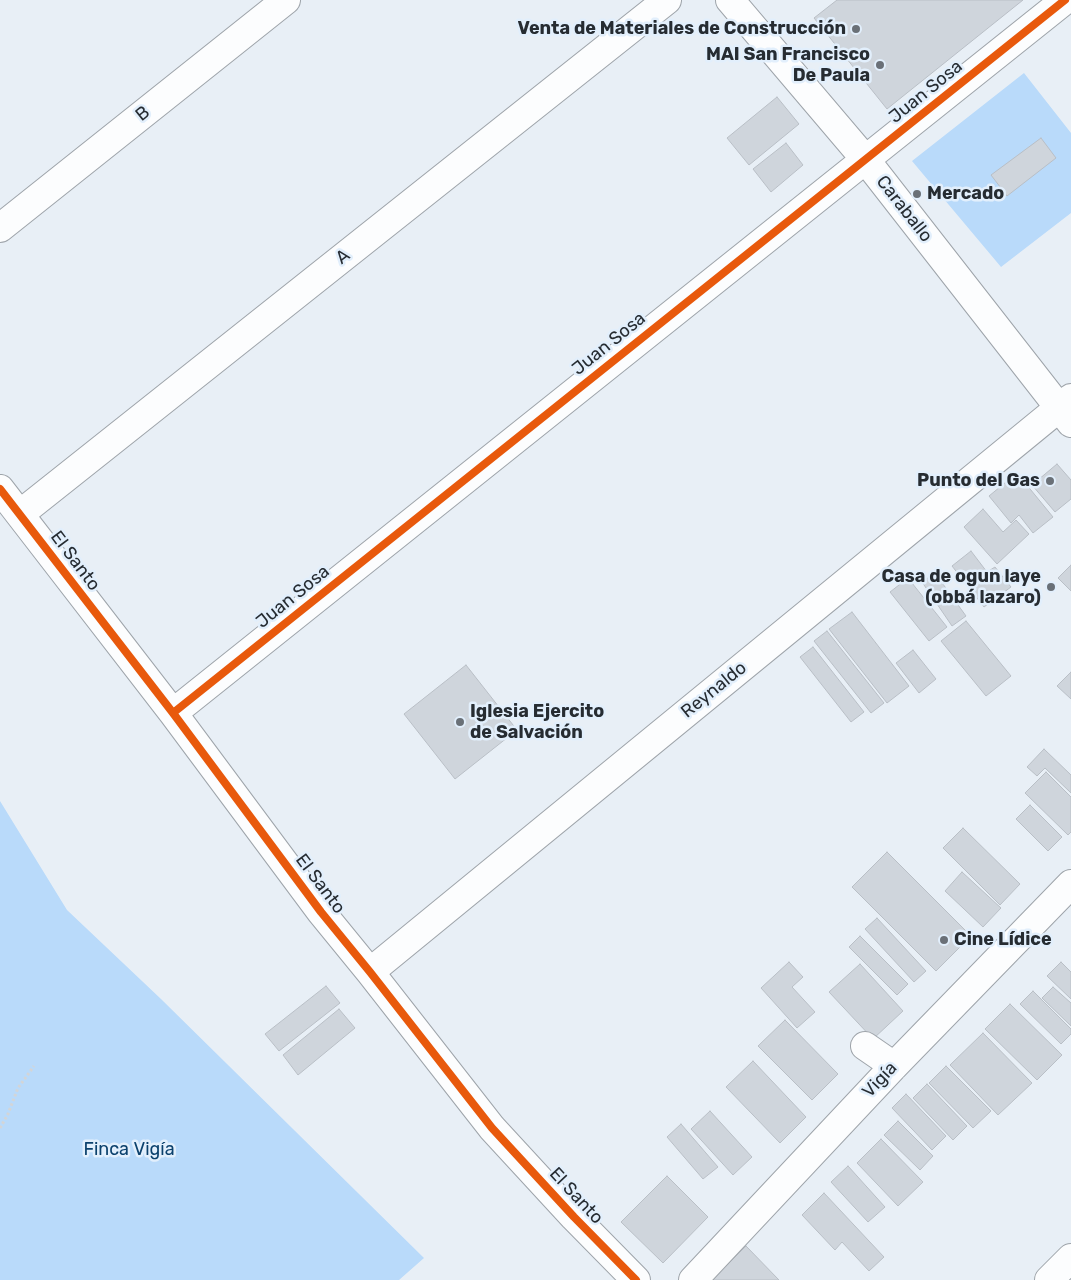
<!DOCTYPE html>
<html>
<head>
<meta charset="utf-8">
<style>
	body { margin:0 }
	canvas { display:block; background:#e8eff6 }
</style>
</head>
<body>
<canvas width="1071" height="1280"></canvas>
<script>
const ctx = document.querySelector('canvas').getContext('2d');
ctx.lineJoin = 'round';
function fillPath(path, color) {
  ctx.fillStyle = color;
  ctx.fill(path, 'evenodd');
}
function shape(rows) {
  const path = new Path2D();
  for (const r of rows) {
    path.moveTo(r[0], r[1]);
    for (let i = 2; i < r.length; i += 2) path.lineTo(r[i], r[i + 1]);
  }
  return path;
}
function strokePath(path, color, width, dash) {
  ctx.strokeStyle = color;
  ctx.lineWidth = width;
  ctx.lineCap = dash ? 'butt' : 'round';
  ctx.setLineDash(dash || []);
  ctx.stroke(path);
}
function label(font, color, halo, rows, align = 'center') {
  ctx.font = font + ' Rubik,sans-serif';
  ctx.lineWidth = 5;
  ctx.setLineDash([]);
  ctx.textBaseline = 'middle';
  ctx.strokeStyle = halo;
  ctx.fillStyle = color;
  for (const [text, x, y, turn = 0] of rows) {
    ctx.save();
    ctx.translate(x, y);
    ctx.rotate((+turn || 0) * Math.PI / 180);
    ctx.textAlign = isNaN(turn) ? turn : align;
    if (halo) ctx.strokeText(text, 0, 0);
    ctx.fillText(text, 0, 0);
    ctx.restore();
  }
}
fillPath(shape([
	[1024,73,1071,133,1071,213,1001,267,912,161],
	[0,801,67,910,161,999,424,1258,399,1280,0,1280]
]), '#b9dafa');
const building = shape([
	[837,0,1023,0,887,109,814,18,837,0],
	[777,97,799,124,749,165,727,138,777,97],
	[1041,138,1056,158,1007,196,991,175,1041,138],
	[786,143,803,165,771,192,753,169,786,143],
	[1057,464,1071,480,1071,499,1055,512,1032,485,1057,464],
	[1017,473,1053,517,1033,533,1019,515,1011,523,989,496,1017,473],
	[983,509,1003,532,1016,520,1029,534,997,564,964,527,983,509],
	[971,551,987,572,995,567,1011,587,984,607,952,566,971,551],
	[1071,565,1071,591,1058,578,1071,565],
	[935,573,966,616,952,626,922,582,935,573],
	[908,578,947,627,929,641,890,592,908,578],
	[852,612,909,686,887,703,829,629,852,612],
	[966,621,1011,676,986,696,941,641,966,621],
	[827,631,884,703,871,713,814,641,827,631],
	[813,647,864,712,851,722,800,657,813,647],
	[913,650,936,679,919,693,896,663,913,650],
	[466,665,517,730,455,779,404,714,466,665],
	[1071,672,1071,699,1057,686,1071,672],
	[1044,749,1071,775,1071,793,1045,768,1037,776,1027,767,1044,749],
	[1046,772,1071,797,1071,832,1068,835,1025,793,1046,772],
	[1030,805,1062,837,1048,851,1016,819,1030,805],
	[963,828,1020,884,1000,905,943,848,963,828],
	[887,852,971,936,936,971,852,887,887,852],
	[962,872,1001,908,983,927,945,891,962,872],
	[877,918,926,971,914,982,865,929,877,918],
	[860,936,908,984,897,995,849,947,860,936],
	[789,962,803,977,792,987,815,1012,797,1028,761,988,789,962],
	[1061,962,1071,972,1071,999,1047,976,1061,962],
	[860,964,903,1011,873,1039,829,992,860,964],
	[326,986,340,1003,279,1051,265,1034,326,986],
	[1053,987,1071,1003,1071,1026,1042,998,1053,987],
	[1033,991,1071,1029,1071,1034,1061,1044,1020,1004,1033,991],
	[1010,1004,1062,1055,1037,1080,985,1029,1010,1004],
	[339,1009,355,1028,298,1075,283,1055,339,1009],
	[785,1020,838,1074,812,1100,758,1046,785,1020],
	[983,1033,1032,1083,998,1115,950,1065,983,1033],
	[753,1061,806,1117,780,1143,726,1087,753,1061],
	[946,1066,991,1111,973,1128,929,1083,946,1066],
	[927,1084,967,1126,953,1140,913,1098,927,1084],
	[906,1094,946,1136,932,1150,892,1108,906,1094],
	[710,1111,752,1157,733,1175,691,1129,710,1111],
	[898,1121,933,1156,920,1170,884,1135,898,1121],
	[681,1124,718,1167,703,1179,667,1137,681,1124],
	[881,1139,923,1182,898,1206,857,1163,881,1139],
	[848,1166,885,1207,868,1222,831,1182,848,1166],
	[667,1176,708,1217,663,1263,621,1222,667,1176],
	[824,1193,884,1257,869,1271,842,1242,835,1250,802,1215,824,1193],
	[746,1246,779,1280,712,1280,746,1246]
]);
fillPath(building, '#cfd5dc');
strokePath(building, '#b9bfc6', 1);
const minor = shape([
	[730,0,865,159,1071,423],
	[0,228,286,0],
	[0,489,173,713,321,912,370,972,492,1128,574,1217,636,1280],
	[20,514,667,0],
	[173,713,1065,0],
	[370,972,1071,398],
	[865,1046,894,1066],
	[693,1280,894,1066,1071,884],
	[1049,1280,1071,1258]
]);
strokePath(minor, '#9ea4aa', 30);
strokePath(shape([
	[0,1128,8,1114,18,1088,34,1066]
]), '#d3d5d7', 3, [2.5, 2.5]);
strokePath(minor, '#fcfdfe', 28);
strokePath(shape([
	[0,489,173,713,321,912,370,972,492,1128,574,1217,636,1280],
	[173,713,1065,0]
]), '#e8590c', 8);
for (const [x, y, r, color] of [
	[856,29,5,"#6a7077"],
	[880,65,5,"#6a7077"],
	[917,194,5,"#6a7077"],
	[1050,481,5,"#6a7077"],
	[1051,587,5,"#6a7077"],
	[460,722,5,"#6a7077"],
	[944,940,5,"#6a7077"]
]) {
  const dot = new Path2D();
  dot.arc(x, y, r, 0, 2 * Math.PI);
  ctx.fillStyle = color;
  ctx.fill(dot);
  strokePath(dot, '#e2effc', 2);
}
label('bold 18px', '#262c32', '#e2effc', [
	["Venta de Materiales de Construcción",846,29],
	["MAI San Francisco",870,55],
	["De Paula",870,76],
	["Mercado",927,194,"left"],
	["Punto del Gas",1040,481],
	["Casa de ogun laye",1041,577],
	["(obbá lazaro)",1041,598],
	["Iglesia Ejercito",470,712,"left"],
	["de Salvación",470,733,"left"],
	["Cine Lídice",954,940,"left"]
], 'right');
label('18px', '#262c32', '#e2effc', [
	["Juan Sosa",926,92,-39],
	["B",143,114,-39],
	["Caraballo",904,209,52],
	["A",343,257,-38],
	["Juan Sosa",609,344,-39],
	["El Santo",75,561,53],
	["Juan Sosa",293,597,-39],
	["Reynaldo",714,690,-39],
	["El Santo",320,884,53],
	["Vigía",880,1080,-47],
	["El Santo",576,1196,47]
]);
label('18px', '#0b416d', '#e2effc', [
	["Finca Vigía",129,1150]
]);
</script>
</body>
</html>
